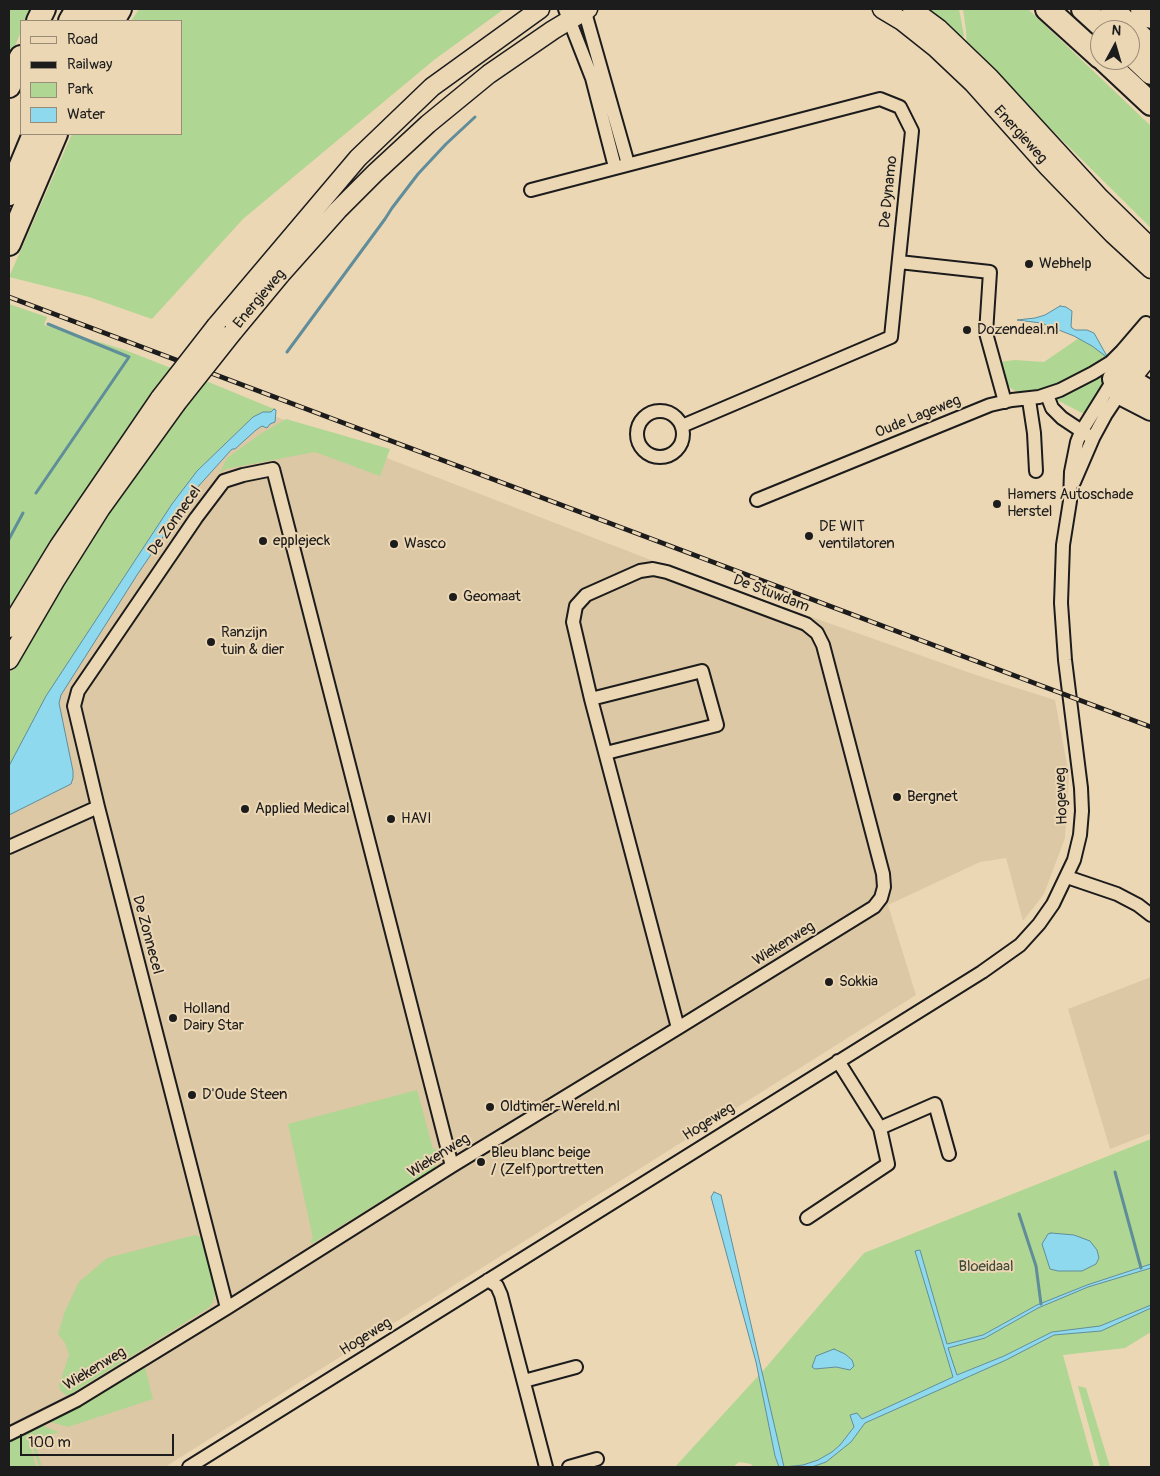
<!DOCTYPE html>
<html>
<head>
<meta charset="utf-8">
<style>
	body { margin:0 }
	#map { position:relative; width:1160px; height:1476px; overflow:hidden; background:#ecd7b5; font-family:Pangolin,sans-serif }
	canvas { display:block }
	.frame { position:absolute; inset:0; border:10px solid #1c1c1c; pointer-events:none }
	.legend { position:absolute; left:20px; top:20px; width:162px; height:115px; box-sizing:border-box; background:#ecd7b5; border:1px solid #998c78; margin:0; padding:6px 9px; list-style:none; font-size:15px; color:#1c1c1c }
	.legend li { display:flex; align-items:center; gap:10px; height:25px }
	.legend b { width:25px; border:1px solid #998c78 }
	.north { position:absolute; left:1090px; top:20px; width:50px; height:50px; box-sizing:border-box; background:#ecd7b5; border:1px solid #998c78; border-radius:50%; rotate:6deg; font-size:14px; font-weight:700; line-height:20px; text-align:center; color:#1c1c1c }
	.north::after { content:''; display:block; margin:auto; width:18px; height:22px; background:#1c1c1c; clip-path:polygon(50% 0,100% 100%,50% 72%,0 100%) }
	.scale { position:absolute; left:20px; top:1434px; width:154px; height:22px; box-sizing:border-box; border:2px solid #1c1c1c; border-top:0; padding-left:6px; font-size:15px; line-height:18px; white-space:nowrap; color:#1c1c1c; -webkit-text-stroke:4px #ecd7b5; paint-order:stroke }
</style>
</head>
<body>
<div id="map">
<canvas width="1160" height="1476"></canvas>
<div class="frame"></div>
<ul class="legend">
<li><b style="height:6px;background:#ecd7b5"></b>Road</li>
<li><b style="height:6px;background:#1c1c1c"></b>Railway</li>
<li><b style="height:14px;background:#afd692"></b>Park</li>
<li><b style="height:14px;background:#8ed9ee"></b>Water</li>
</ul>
<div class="north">N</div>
<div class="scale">100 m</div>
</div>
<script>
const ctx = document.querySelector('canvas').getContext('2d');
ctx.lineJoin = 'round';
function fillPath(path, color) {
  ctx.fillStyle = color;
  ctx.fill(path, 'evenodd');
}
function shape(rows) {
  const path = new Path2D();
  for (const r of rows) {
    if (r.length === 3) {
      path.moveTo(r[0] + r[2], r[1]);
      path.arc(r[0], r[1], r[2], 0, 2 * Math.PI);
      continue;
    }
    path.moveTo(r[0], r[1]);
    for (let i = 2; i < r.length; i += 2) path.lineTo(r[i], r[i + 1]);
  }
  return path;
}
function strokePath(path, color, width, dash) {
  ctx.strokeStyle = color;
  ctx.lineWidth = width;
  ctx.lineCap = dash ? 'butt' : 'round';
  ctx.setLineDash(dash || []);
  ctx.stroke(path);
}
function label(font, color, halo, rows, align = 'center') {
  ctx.font = font + ' Pangolin,sans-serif';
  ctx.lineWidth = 4;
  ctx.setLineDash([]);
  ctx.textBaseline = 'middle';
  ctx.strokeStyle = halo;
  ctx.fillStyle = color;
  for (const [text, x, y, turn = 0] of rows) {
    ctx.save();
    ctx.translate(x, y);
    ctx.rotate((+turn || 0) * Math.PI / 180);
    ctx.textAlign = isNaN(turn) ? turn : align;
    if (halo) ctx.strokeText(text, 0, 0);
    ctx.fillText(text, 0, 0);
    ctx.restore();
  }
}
fillPath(shape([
	[17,321,379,455,664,565,979,676,1055,700,1069,775,1065,838,1044,894,1023,921,1006,858,980,862,888,905,916,995,165,1467,9,1467,9,340],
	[1151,977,1151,1133,1110,1149,1068,1009]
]), '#ddc8a5');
fillPath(shape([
	[9,9,32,9,26,21,21,21,21,32,9,60],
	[139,9,504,9,434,60,243,219,152,319,89,297,9,277,72,134,181,134,181,21,131,21],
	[920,9,959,9,964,36,959,41],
	[963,9,1028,9,1151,126,1151,228,967,46,966,30],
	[9,304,47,317,44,325,125,350,171,368,71,512,9,613],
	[1079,338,1093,346,1108,358,1057,387,1032,392,1018,393,1002,382,999,362,1015,360,1044,362],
	[1105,374,1111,376,1084,414,1055,399,1058,396],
	[206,381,274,409,271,412,263,412,253,417,197,471,172,504,46,696,9,766,9,676,25,646,103,519,184,407],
	[286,419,390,449,380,476,315,452,226,469,220,473,227,458,259,435],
	[417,1090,433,1149,438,1149,439,1158,435,1168,313,1243,311,1243,310,1241,313,1238,288,1124],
	[1151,1139,1151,1264,1087,1285,1037,1305,983,1335,946,1344,920,1250,915,1251,953,1377,862,1419,850,1415,854,1427,840,1445,832,1452,818,1460,803,1465,783,1467,762,1372,864,1253],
	[1051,1233,1074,1235,1097,1250,1099,1258,1096,1264,1082,1271,1058,1271,1050,1269],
	[845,1354,852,1360,854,1366,850,1370,836,1367,815,1369],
	[195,1235,202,1238,215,1290,214,1300,210,1307,69,1395,66,1395,60,1390,59,1385,69,1355,65,1343,58,1334,65,1311,79,1282,107,1258],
	[1151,1268,1151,1305,1100,1326,1052,1332,1004,1356,956,1375,948,1348,985,1338,1038,1308,1088,1287],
	[1151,1308,1151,1332,1125,1348,1063,1355,1094,1467,812,1467,826,1462,851,1442,865,1423,1006,1360,1054,1335,1101,1331],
	[145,1367,153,1399,68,1427,51,1422],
	[759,1375,775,1456,779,1467,753,1467,751,1464,739,1462,733,1467,675,1467],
	[1078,1386,1086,1388,1110,1467,1100,1467],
	[40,1425,59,1432,34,1441,42,1467,39,1467,30,1438,29,1439,36,1467,9,1467,9,1442]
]), '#afd692');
const water = shape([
	[1060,306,1066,307,1072,311,1071,327,1075,330,1087,330,1094,333,1108,358,1092,346,1074,336,1041,323,1017,320,1035,318,1045,315,1060,306],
	[274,409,276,410,275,422,270,424,267,428,262,426,256,430,235,449,232,449,195,490,137,575,61,695,59,703,73,771,73,778,71,784,9,815,9,766,46,696,172,504,197,471,253,417,263,412,271,412,274,409],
	[714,1192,721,1195,784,1467,803,1465,818,1460,832,1452,840,1445,854,1427,850,1415,857,1413,862,1419,953,1377,915,1251,920,1250,947,1344,983,1335,1037,1305,1087,1285,1151,1264,1151,1268,1088,1287,1038,1308,985,1338,948,1348,957,1375,1004,1356,1052,1332,1100,1326,1151,1305,1151,1308,1101,1331,1054,1335,1006,1360,865,1423,851,1442,826,1462,812,1467,779,1467,775,1456,756,1362,711,1197,714,1192],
	[1051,1233,1074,1235,1090,1241,1097,1250,1099,1258,1096,1264,1082,1271,1058,1271,1050,1269,1042,1244,1048,1234,1051,1233],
	[834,1349,845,1354,852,1360,854,1366,850,1370,836,1367,815,1369,812,1367,816,1356,834,1349]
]);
fillPath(water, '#8ed9ee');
strokePath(water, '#608d9a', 1);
strokePath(shape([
	[287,352,385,219,392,208,418,174,446,144,475,117],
	[36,493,129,357,48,324],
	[9,539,23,513],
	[1115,1172,1141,1268],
	[1019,1214,1036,1266,1041,1304]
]), '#608d9a', 3);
const minor = shape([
	[565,9,592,78,615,167],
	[584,9,628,164],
	[531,190,880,99,900,107,912,131,891,337,682,426],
	[899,262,990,272,986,333,1005,402],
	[1047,395,1052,408,1062,418,1089,436],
	[1029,400,1034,433,1036,471],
	[660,434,23],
	[1074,482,1093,438,1106,414,1120,393],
	[757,500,990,405,1012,400,1039,397,1060,390,1093,373,1111,362,1122,351,1146,323],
	[591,699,702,671,717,725,606,753],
	[9,847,98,807],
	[1067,877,1117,894,1138,905,1151,915],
	[880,1128,935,1104,949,1154],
	[807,1218,888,1164,880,1128,838,1061],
	[488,1280,497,1286,501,1295,546,1467],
	[227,1308,98,807,74,706,78,691,196,518,224,481,243,475,273,469,452,1166],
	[524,1381,576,1367],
	[9,1434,77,1400,227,1308,452,1166,678,1028,874,907,881,898,884,887,883,874,823,645,817,633,806,624,667,572,653,569,640,571,586,595,576,606,573,622,591,699,678,1028],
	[189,1467,982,972,1020,945,1039,924,1053,904,1074,860,1080,835,1082,811,1081,788,1065,660,1061,603,1063,545,1070,501,1071,472,1077,442,1081,432,1114,379],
	[569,1467,597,1459]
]);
const secondary = shape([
	[882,9,902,21,936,48,973,83,1048,167,1113,234,1151,269],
	[912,9,939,29,990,78,1100,198,1151,248],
	[216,326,358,158,432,87,540,9],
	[233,332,281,274,338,210,375,173,428,124,489,74,553,30,588,9],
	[1114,379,1151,331],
	[1123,389,1151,354],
	[9,628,59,546,160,398],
	[9,660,55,581,101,508,176,404]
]);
const motorway = shape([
	[1047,9,1100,57],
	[1083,9,1106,30],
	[1112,9,1151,47],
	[1142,9,1151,17],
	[38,21,44,9],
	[70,21,77,9],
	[89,21,96,9],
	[113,21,120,9],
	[1130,53,1151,73],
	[1104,60,1151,104],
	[9,86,21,57],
	[9,194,34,134],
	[9,244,56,134],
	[1151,393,1130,380,1114,379,1120,393,1151,409]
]);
strokePath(minor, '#1c1c1c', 16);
strokePath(secondary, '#1c1c1c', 21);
strokePath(motorway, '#1c1c1c', 26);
strokePath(minor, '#ecd7b5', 12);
strokePath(secondary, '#ecd7b5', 18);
strokePath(motorway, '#ecd7b5', 22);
const rail = shape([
	[9,297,1151,727]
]);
strokePath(rail, '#1c1c1c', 5);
strokePath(rail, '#ecd7b5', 3, [9]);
const secondaryBridge = shape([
	[160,398,216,326],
	[176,404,233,332]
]);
strokePath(secondaryBridge, '#1c1c1c', 21, []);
strokePath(secondaryBridge, '#ecd7b5', 18);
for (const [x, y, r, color] of [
	[1029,264,5,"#1c1c1c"],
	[967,330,5,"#1c1c1c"],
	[997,504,5,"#1c1c1c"],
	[809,536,5,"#1c1c1c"],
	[263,541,5,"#1c1c1c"],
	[394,544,5,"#1c1c1c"],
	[453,597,5,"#1c1c1c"],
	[211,642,5,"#1c1c1c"],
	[897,797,5,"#1c1c1c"],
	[245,809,5,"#1c1c1c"],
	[391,819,5,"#1c1c1c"],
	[829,982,5,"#1c1c1c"],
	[173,1018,5,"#1c1c1c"],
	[192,1095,5,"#1c1c1c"],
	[490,1107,5,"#1c1c1c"],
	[481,1162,5,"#1c1c1c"]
]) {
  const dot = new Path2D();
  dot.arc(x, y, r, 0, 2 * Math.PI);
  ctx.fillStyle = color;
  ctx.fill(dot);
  strokePath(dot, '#ecd7b5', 2);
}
label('15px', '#1c1c1c', '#ecd7b5', [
	["Energieweg",1020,135,48],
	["De Dynamo",889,192,-84],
	["Energieweg",260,299,-50],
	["Oude Lageweg",918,417,-22],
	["De Zonnecel",175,521,-55],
	["De Stuwdam",771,594,21],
	["Hogeweg",1062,796,-92],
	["De Zonnecel",147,935,75],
	["Wiekenweg",784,944,-32],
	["Hogeweg",709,1122,-32],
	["Wiekenweg",439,1156,-32],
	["Hogeweg",366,1337,-32],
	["Wiekenweg",95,1369,-31]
]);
label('15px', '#1c1c1c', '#ecd7b5', [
	["Webhelp",1039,264],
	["Dozendeal.nl",977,330],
	["Hamers Autoschade",1007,495],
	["Herstel",1007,512],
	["DE WIT",819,527],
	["ventilatoren",819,544],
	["epplejeck",273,541],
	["Wasco",404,544],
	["Geomaat",463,597],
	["Ranzijn",221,633],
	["tuin & dier",221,650],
	["Bergnet",907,797],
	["Applied Medical",255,809],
	["HAVI",401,819],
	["Sokkia",839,982],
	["Holland",183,1009],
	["Dairy Star",183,1026],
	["D'Oude Steen",202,1095],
	["Oldtimer-Wereld.nl",500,1107],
	["Bleu blanc beige",491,1153],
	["/ (Zelf)portretten",491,1170]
], 'left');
label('15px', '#414a3a', '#ecd7b5', [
	["Bloeidaal",986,1267]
]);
</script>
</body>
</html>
